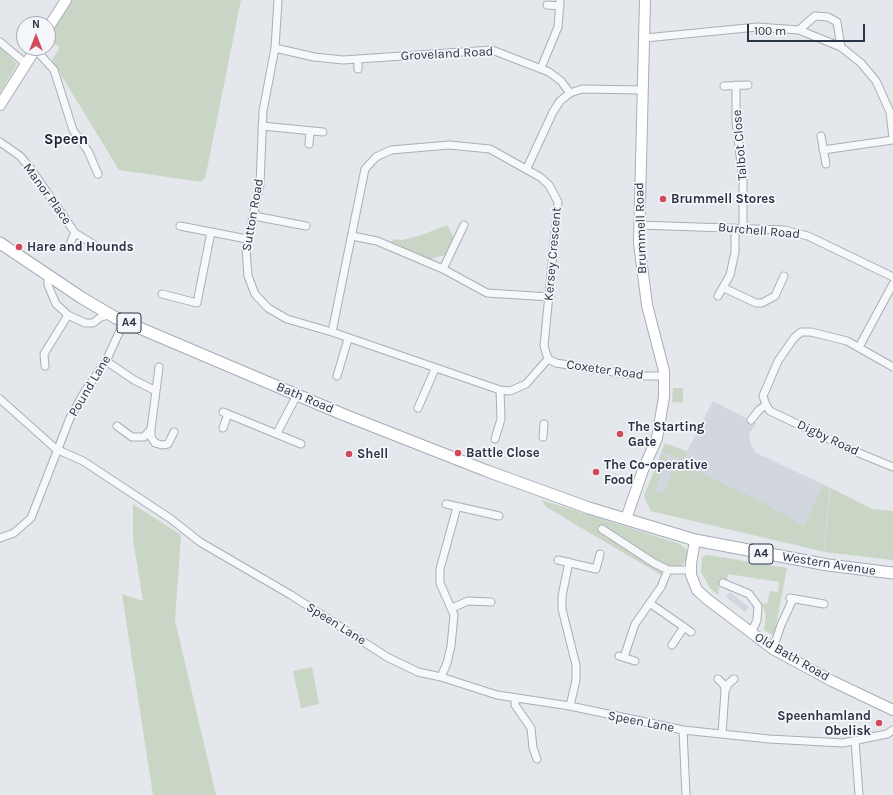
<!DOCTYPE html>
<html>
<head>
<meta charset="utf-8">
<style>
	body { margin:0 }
	#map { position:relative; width:893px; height:795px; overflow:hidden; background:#e4e7ec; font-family:Karla,sans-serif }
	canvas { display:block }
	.north { position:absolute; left:16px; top:16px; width:40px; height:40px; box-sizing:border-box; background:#f4f6f9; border:1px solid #a4a8b1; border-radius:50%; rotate:0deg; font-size:11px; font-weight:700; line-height:16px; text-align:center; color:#2b3445 }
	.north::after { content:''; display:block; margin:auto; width:14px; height:18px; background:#d1495b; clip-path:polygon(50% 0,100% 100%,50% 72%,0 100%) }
	.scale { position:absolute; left:747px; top:24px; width:118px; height:18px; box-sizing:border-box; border:2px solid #2b3445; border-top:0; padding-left:5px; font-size:12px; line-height:14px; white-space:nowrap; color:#2b3445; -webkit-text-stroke:3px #f4f6f9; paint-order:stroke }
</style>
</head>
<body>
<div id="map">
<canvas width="893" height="795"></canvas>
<div class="north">N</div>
<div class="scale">100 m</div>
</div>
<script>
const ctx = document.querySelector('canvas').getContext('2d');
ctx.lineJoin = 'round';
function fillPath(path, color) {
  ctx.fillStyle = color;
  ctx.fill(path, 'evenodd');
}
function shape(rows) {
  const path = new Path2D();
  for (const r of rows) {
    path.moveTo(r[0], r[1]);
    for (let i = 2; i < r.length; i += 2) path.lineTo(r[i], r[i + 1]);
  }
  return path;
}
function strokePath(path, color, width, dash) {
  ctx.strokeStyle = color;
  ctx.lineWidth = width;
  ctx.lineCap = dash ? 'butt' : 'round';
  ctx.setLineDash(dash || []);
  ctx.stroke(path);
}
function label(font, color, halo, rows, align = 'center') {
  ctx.font = font + ' Karla,sans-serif';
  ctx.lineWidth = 3.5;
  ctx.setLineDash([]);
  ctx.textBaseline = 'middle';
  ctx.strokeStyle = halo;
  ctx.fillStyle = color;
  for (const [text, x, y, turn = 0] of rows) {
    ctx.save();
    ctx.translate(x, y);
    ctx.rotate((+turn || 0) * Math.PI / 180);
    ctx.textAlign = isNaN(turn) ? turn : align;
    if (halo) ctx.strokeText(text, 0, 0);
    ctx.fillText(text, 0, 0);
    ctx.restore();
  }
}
fillPath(shape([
	[713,401,756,423,749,434,751,445,756,453,831,488,824,552,651,511,644,496,665,443,687,451],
	[730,592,749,607,745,612,726,597]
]), '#d2d6de');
fillPath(shape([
	[69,0,241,0,205,179,203,179,202,182,119,170,52,60,60,47,48,41,48,34],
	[0,47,17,64,0,93],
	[447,225,454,238,446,255,433,258,431,261,391,242,394,239,402,240,419,236],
	[673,388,683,388,683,403,672,402],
	[665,444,687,452,684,460,662,452],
	[661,455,668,457,655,490,664,493,673,471,686,466,756,499,804,526,823,486,829,489,823,551,651,511,644,496],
	[831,488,872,509,893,511,893,560,824,552],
	[542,500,680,544,686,549,688,556,686,561,679,568,666,568,661,575,546,507],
	[133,504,181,535,175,620,216,795,153,795,122,594,143,601,133,539],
	[708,555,787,568,774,636,764,630,766,615,762,603,767,604,770,591,778,592,779,582,728,574,726,583,720,582,718,595,710,588,701,572,702,557],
	[312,667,319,704,301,708,293,671]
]), '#c9d6c5');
const street = shape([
	[278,0,275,48,263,111,260,184,246,249,248,276,255,294,268,308,287,319,332,332,500,390,510,391,526,384,548,359],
	[547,5,560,6],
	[799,30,815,16,828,17,837,22,841,47],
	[645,38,757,27,799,30,841,47,861,63,876,81,890,112,893,138],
	[0,42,25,63],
	[275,48,314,57,343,60,492,50,549,72,561,81,570,93,582,89,642,90],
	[35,49,54,70,73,130,88,151,98,174],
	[358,60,358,69],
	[541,68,558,27,560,0],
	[736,85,736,121,743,180,743,228],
	[724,86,748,85],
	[262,126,323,132],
	[821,136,826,164],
	[0,142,20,156,31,169,75,233,93,244],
	[309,144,310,131],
	[823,150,893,140],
	[527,168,553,112,560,101,570,93],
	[254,216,306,226],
	[639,225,784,230,808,236,893,277],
	[180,226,247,239],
	[352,236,377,241,443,269,487,293,550,297],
	[71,241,75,233],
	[443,269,464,225],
	[48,275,48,285,56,304,68,315,85,323,93,323,101,317,109,315],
	[724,288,756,303,762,303,775,296,784,276],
	[162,294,197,303,211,232],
	[718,296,730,275,735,252,735,228],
	[332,332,365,169,376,157,391,150,449,145,490,149,540,177,549,185,558,202,544,346,548,359],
	[859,347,893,284],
	[548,359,556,363,626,374,644,376,664,376],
	[106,361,134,380,156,391,151,429,144,437,132,437,117,426],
	[45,366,44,354,68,315],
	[893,367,847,341,811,332,801,332,794,338,778,361,763,396,766,405,770,411,854,451,893,467],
	[337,376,348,339],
	[156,391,159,367],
	[0,399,56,449,83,461,171,519,200,542,291,595,387,657,418,672,441,677,497,695,570,706,683,730,769,739,843,743,887,734,893,730],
	[418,408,435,369],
	[223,412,301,444],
	[751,420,759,410,766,405],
	[223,428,228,414],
	[151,429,151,437,155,443,162,445,168,444,174,432],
	[277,433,297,395],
	[543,437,544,424],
	[495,439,501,419,500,390],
	[446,504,499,516],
	[602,529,654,563,668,570,691,570],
	[0,538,14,533,31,518,70,418,85,391,106,361,124,322],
	[558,560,596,569,600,554],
	[569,562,562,596,562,609,576,665,576,680,570,706],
	[723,583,749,594,758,606,757,620,754,627,749,631],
	[790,598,824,604],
	[651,604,691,632],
	[452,608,468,601,491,602],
	[672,645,684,627],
	[773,649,781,625,793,599],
	[619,656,635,661],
	[624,657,635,624,661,587,668,570],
	[441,677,447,663,451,646,454,615,440,583,440,569,457,507],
	[718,679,724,685,725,691],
	[515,698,515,705,531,728,533,748,537,759],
	[683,730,686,795],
	[722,734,725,691,728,684,734,679],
	[855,740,859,795]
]);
const secondary = shape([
	[48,28,66,0],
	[0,105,36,48],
	[626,519,643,470,657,438,664,397,664,371,647,305,639,243,645,0],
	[695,540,691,564,691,575,697,590,707,599,773,649,832,681,893,710]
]);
const primary = shape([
	[0,243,82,298,116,318,342,414,487,471,589,508,695,540,828,565,893,573]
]);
strokePath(street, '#a9aeb7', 9);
strokePath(secondary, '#a9aeb7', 12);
strokePath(primary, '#a3abb8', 13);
strokePath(street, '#f7f8fa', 7);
strokePath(secondary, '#fff', 10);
strokePath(primary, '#fff', 11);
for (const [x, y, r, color] of [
	[663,199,4,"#d1495b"],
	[19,247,4,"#d1495b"],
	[620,434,4,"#d1495b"],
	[458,453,4,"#d1495b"],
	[349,454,4,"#d1495b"],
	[596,472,4,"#d1495b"],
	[879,723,4,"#d1495b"]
]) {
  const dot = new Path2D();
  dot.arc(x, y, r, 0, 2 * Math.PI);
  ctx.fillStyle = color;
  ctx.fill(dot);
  strokePath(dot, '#f4f6f9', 1.5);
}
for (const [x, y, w] of [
	[129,323,24],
	[761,554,24]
]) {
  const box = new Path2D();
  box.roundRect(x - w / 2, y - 10, w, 20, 3);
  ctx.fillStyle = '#f4f6f9';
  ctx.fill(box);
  strokePath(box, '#2b3445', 1);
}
label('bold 12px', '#2b3445', null, [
	["A4",129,323],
	["A4",761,554]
]);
label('13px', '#2b3445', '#f4f6f9', [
	["Groveland Road",447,54,-3],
	["Talbot Close",740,145,-95],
	["Manor Place",47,194,54],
	["Sutton Road",253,215,-80],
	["Brummell Road",641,228,-92],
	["Burchell Road",759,231,5],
	["Kersey Crescent",553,254,-85],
	["Coxeter Road",605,370,8],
	["Pound Lane",90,386,-59],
	["Bath Road",305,398,23],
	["Digby Road",828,438,25],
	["Western Avenue",829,564,9],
	["Speen Lane",336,624,32],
	["Old Bath Road",792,657,30],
	["Speen Lane",641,722,11]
]);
label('bold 13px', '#2b3445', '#f4f6f9', [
	["Brummell Stores",671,199],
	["Hare and Hounds",27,247],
	["The Starting",628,427],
	["Gate",628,442],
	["Battle Close",466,453],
	["Shell",357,454],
	["The Co-operative",604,465],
	["Food",604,480],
	["Speenhamland",871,716,"right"],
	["Obelisk",871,731,"right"]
], 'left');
label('bold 15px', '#1d2536', '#f4f6f9', [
	["Speen",66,140]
]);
</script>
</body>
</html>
